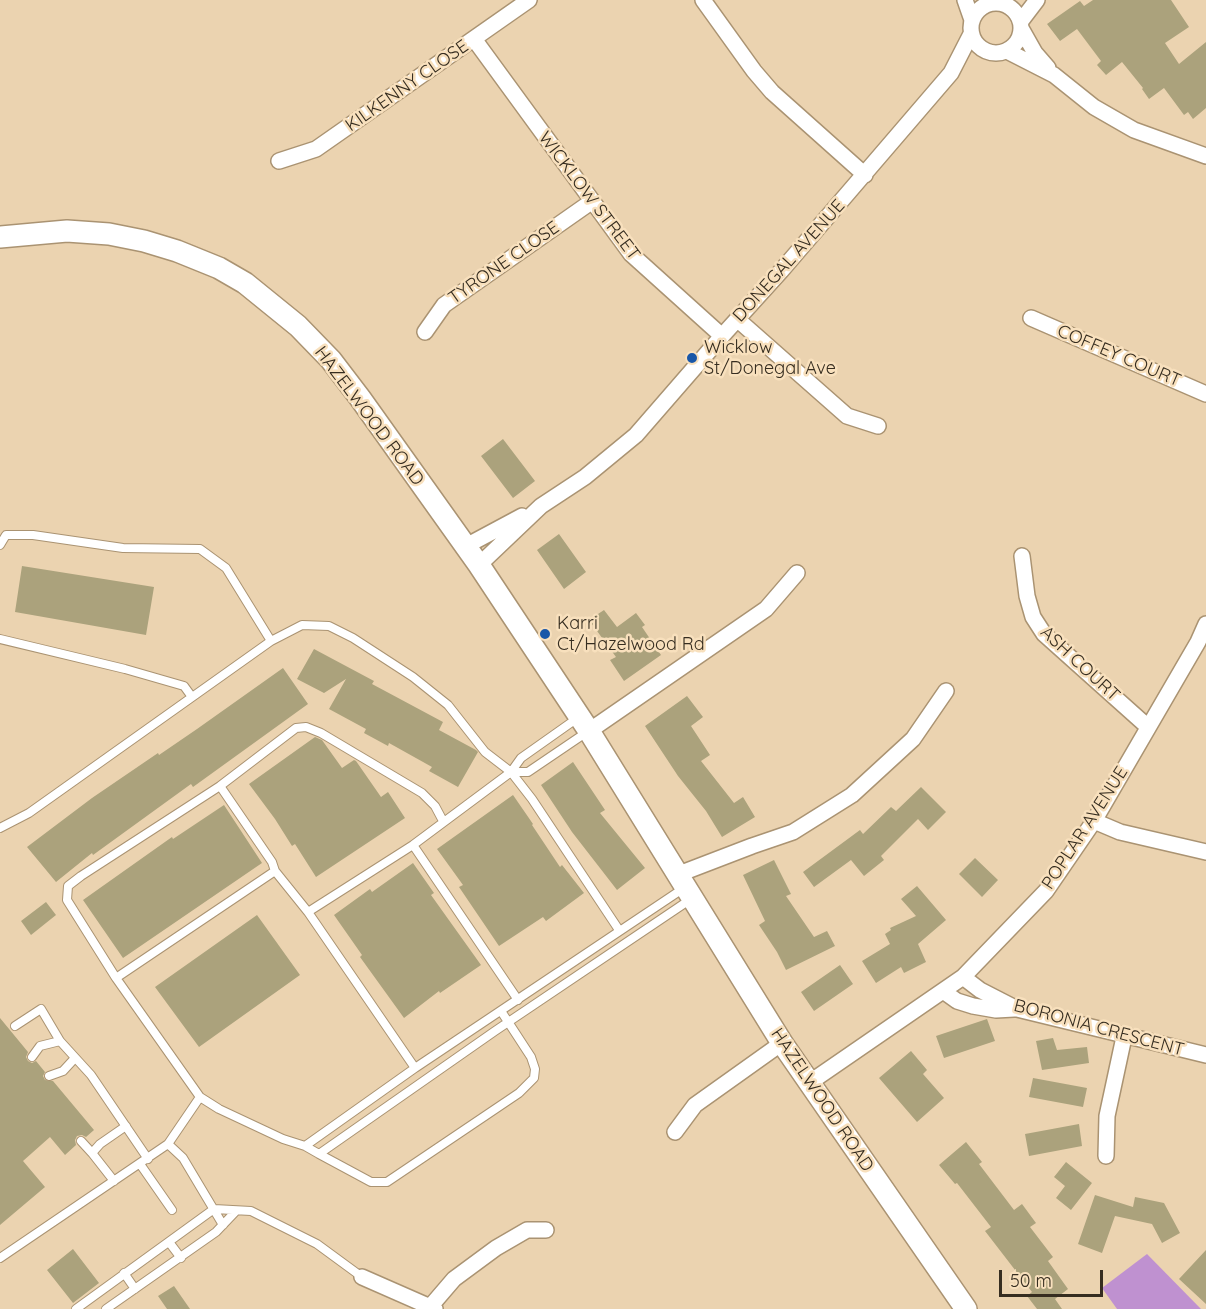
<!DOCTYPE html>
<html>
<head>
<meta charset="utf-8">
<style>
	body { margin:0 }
	#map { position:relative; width:1206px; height:1309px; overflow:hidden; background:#ebd3b0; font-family:Quicksand,sans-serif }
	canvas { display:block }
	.scale { position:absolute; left:999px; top:1270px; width:104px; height:27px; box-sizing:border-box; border:3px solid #362d20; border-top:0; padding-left:8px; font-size:18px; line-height:21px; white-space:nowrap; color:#362d20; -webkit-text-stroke:4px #f8e0bd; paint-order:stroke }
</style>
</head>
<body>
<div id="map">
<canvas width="1206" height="1309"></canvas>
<div class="scale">50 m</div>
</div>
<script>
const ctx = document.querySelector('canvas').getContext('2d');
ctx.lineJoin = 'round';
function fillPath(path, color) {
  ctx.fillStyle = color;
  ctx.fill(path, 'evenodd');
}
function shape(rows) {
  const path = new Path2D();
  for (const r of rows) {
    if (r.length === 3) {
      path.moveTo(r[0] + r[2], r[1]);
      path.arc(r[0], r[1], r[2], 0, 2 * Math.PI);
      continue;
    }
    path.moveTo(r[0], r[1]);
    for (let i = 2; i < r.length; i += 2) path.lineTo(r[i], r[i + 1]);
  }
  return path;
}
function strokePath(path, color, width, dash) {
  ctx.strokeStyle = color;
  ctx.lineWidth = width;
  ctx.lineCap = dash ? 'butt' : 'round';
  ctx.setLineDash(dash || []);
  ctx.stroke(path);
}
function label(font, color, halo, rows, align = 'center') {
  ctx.font = font + ' Quicksand,sans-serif';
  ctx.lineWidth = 5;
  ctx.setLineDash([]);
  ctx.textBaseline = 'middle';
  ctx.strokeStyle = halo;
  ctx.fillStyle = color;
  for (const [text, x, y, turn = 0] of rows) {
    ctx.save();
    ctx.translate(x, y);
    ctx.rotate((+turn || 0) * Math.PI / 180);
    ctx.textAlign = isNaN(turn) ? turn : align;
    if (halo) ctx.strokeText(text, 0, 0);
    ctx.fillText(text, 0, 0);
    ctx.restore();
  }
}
fillPath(shape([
	[1147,1254,1201,1309,1117,1309,1102,1288]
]), '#bf91d0');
fillPath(shape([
	[1093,0,1171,0,1189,27,1165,43,1179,64,1206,42,1206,108,1193,119,1188,112,1184,115,1164,88,1149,99,1142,89,1143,88,1122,62,1106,75,1097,65,1101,61,1077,29,1060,41,1047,24,1080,1,1084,6],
	[503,439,535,481,513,498,481,456],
	[559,534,586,572,564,589,537,550],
	[22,566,154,587,146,635,15,612],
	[604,610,617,627,636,613,645,625,642,627,661,655,624,681,610,660,616,657,589,620],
	[314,649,374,681,372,684,443,722,439,730,476,750,478,752,458,787,429,771,432,767,389,743,388,746,364,733,366,729,329,709,346,679,324,693,297,679],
	[283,668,308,704,193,787,191,784,93,855,92,853,56,882,27,847,92,798,158,753,159,755,197,729],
	[687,696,703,717,691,726,710,755,701,761,734,803,743,797,755,817,722,837,706,811,678,776,645,726],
	[315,737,322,740,342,768,354,760,356,761,381,797,388,792,405,818,316,877,295,844,292,846,275,819,249,784],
	[573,762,605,810,600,813,645,868,617,890,572,832,541,785],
	[921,787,946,812,928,830,918,819,881,856,884,860,864,876,851,860,814,887,803,872,860,830,863,834,891,807,896,811],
	[513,795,533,824,532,825,560,867,562,865,584,893,546,921,543,917,499,946,459,887,463,885,437,849],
	[224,805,262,863,123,958,83,900,172,837,173,839],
	[975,858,998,880,982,897,959,874],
	[774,860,791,894,786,896,814,937,827,931,835,946,786,970,777,952,759,925,765,921,743,875],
	[413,863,434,893,431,895,481,965,440,993,439,991,404,1018,360,957,362,955,334,915,370,889,372,892],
	[917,886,946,920,918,944,926,962,904,973,901,967,876,983,862,961,890,944,885,934,891,930,890,928,916,916,901,899],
	[46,902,56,915,31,935,21,921],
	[257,915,300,975,199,1047,155,987],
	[840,965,853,984,814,1011,801,992],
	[0,1018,28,1052,26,1057,28,1061,32,1063,36,1061,45,1072,43,1076,45,1080,53,1081,94,1130,86,1137,82,1135,77,1136,75,1140,76,1145,65,1155,50,1137,23,1161,45,1187,0,1225],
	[987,1019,995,1041,944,1058,936,1036],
	[1053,1038,1057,1050,1087,1047,1089,1063,1042,1070,1036,1041],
	[911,1051,927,1070,923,1074,944,1098,917,1122,879,1078],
	[1033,1078,1087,1088,1083,1107,1029,1097],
	[1079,1124,1082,1146,1029,1156,1025,1134],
	[966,1142,982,1162,979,1164,1014,1210,1022,1204,1036,1223,1030,1227,1053,1257,1048,1261,1068,1289,1055,1299,1062,1309,1037,1309,1027,1296,1032,1292,985,1231,991,1227,957,1183,955,1184,939,1165],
	[1066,1162,1092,1183,1071,1210,1056,1198,1065,1186,1054,1177],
	[1095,1195,1133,1207,1135,1197,1164,1203,1180,1233,1162,1243,1152,1224,1115,1216,1102,1253,1078,1244],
	[73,1249,99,1283,73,1303,47,1270],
	[1206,1250,1206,1304,1179,1279],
	[174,1286,190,1309,167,1309,158,1296]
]), '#aba27c');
const service = shape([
	[0,545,6,535,33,535,123,548,200,549,226,568,271,641],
	[0,639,125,669,184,686,192,697],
	[511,772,528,772,587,732],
	[220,786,272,862,275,871,308,912,415,1068],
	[443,821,435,806,422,793,321,733,306,727,296,728,220,786,81,876,68,886,67,900,116,978,200,1097,219,1109,283,1139,305,1146,415,1068,684,888],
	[0,828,29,813,271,641,302,625,329,626,353,638,413,677,448,705,485,752,511,772,532,799,619,930],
	[413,845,518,1000],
	[308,912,413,845,511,772,521,758,579,717],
	[116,978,275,871],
	[15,1026,41,1009,60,1041,91,1075,148,1159],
	[32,1057,40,1046,60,1041],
	[49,1076,63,1071,75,1058],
	[200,1097,168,1144,183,1158,223,1225],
	[81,1141,92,1153],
	[305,1146,319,1154,495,1031,691,899],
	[319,1154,371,1182,387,1182,519,1093,534,1078,535,1069,531,1057,501,1011],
	[140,1164,172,1210],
	[114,1181,92,1153,100,1144,126,1126],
	[169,1242,181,1258],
	[0,1258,168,1144],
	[124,1273,135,1289],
	[76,1309,214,1209,251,1211,317,1244,362,1277],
	[106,1309,216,1232,236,1211]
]);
const minor = shape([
	[703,0,754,71,772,92,865,175],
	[965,0,972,20],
	[996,28,25],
	[1021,21,1037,0],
	[1022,30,1035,53,1048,68],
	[474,39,631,254,722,336],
	[1007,51,1054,75,1094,107,1134,130,1206,156],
	[279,161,316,149,529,0],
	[1031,318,1206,394],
	[737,319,847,416,878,426],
	[425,332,444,305,591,202],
	[466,546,522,516],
	[1022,556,1027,596,1033,617,1044,634,1148,727],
	[479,565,541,506,585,477,636,435,722,336,781,271,951,73,971,34],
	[589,731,766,609,797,573],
	[1094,821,1120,832,1206,852],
	[679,874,752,846,793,832,852,795,913,739,946,691],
	[963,977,980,990,1017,1009,1206,1055],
	[943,991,957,1001,973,1006,996,1010,1014,1009],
	[809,1083,963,977,1046,891,1094,821,1198,642,1206,624],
	[675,1132,695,1105,782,1043],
	[1106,1156,1107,1116,1124,1037],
	[362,1277,435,1309],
	[430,1307,454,1279,496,1248,527,1230,546,1230]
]);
const secondary = shape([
	[0,237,67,231,109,234,144,241,177,251,219,268,245,283,298,326,331,360,360,398,479,565,589,731,782,1043,966,1309]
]);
strokePath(service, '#aa9372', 10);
strokePath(minor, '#aa9372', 18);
strokePath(secondary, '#aa9372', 24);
strokePath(service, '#fff', 8);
strokePath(minor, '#fff', 15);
strokePath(secondary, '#fff', 21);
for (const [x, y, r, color] of [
	[692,358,6,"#1957a8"],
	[545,634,6,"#1957a8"]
]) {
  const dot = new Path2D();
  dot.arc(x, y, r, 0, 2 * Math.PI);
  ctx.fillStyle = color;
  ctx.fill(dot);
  strokePath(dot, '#f8e0bd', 2);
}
label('18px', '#362d20', '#f8e0bd', [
	["KILKENNY CLOSE",407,86,-35],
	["WICKLOW STREET",589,196,53],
	["DONEGAL AVENUE",789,261,-48],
	["TYRONE CLOSE",504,263,-35],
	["COFFEY COURT",1119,356,23],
	["HAZELWOOD ROAD",369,416,53],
	["ASH COURT",1080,664,43],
	["POPLAR AVENUE",1085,828,-57],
	["BORONIA CRESCENT",1099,1028,15],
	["HAZELWOOD ROAD",822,1100,56]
]);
label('18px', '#362d20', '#f8e0bd', [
	["Wicklow",704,348],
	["St/Donegal Ave",704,369],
	["Karri",557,624],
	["Ct/Hazelwood Rd",557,645]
], 'left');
</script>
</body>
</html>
